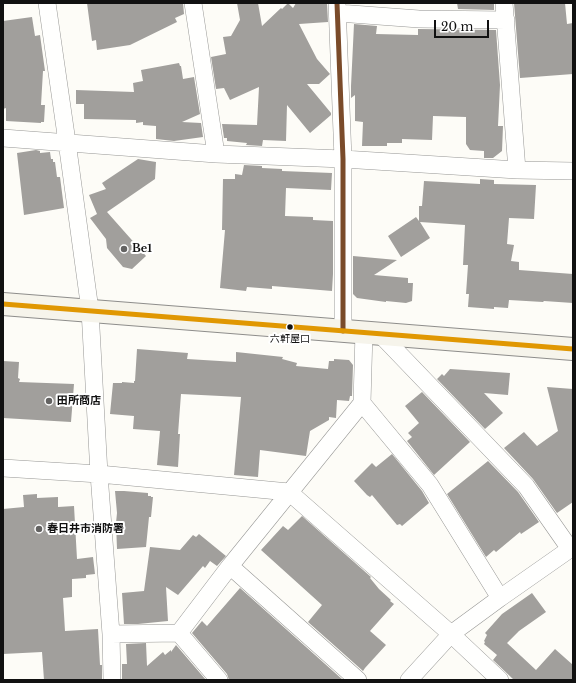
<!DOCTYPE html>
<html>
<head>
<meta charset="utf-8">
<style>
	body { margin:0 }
	#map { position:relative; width:576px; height:683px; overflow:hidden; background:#fdfcf7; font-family:"Libre Baskerville",serif }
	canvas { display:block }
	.frame { position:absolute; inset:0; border:4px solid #111; pointer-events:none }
	.scale { position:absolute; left:434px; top:20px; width:55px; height:18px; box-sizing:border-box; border:2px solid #111; border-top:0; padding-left:5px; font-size:12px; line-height:14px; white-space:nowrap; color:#111; -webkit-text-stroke:3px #fff; paint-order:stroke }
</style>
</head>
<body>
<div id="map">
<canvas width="576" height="683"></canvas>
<div class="frame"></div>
<div class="scale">20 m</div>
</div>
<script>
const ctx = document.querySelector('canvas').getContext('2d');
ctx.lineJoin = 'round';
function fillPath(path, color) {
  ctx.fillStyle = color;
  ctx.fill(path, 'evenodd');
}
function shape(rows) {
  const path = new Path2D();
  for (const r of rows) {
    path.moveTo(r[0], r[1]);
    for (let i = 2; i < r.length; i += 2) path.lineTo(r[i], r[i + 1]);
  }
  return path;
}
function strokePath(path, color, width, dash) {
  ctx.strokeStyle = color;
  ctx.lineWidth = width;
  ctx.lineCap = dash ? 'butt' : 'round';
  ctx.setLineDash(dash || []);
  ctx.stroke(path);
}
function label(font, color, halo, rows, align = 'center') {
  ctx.font = font + ' "Libre Baskerville","Noto Sans JP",serif';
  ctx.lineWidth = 4;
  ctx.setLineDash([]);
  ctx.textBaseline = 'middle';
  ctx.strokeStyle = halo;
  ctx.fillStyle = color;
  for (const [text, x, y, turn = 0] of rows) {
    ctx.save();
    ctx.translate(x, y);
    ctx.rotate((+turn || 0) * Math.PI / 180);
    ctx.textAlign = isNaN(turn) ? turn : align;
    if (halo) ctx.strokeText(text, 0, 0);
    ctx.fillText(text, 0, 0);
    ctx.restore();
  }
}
fillPath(shape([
	[87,3,183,3,184,14,175,18,177,22,130,45,97,50,96,40,92,41],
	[237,3,258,3,262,26,281,8,282,9,288,3,293,8,296,3,327,3,328,22,299,24,317,59,330,74,319,84,307,84,331,113,331,115,310,133,287,105,286,141,263,140,262,146,246,145,247,143,227,141,227,138,224,138,222,124,257,125,259,87,230,100,224,88,216,89,211,57,226,54,223,37,231,36,240,20],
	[457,3,494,3,494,10,458,9],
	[514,3,565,3,567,24,573,23,573,74,520,78],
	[32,17,35,36,40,35,45,71,43,71,41,105,45,105,44,122,41,122,41,123,6,121,6,108,3,109,3,21],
	[354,24,377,26,376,34,418,35,418,29,496,30,500,85,498,126,503,126,502,151,493,158,484,158,484,151,470,150,466,144,466,117,433,116,432,140,402,139,402,143,387,143,387,146,362,146,363,122,355,121,355,95,351,98,351,86],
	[179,63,180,66,181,66,183,79,194,77,200,114,182,122,201,123,203,137,174,141,156,139,156,126,143,125,143,122,136,123,136,120,84,119,84,104,76,104,76,90,134,92,133,83,143,81,141,70],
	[36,150,40,151,40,153,50,152,51,159,53,159,53,162,55,162,57,177,60,177,64,208,24,215,17,153],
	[138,159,156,162,155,179,107,212,146,256,132,269,123,267,107,248,106,239,90,218,97,214,89,195,106,189,102,183],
	[244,165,262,166,262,168,282,169,282,171,332,173,331,190,286,188,285,216,313,217,313,220,333,221,333,274,332,291,272,286,272,289,247,287,246,291,220,288,225,230,222,230,223,179,235,179,235,174,242,175],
	[480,179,494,180,494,184,536,185,534,219,509,218,507,244,514,245,511,261,519,262,519,270,573,274,573,303,544,301,543,302,509,300,508,308,494,307,494,309,468,307,469,294,466,294,468,265,463,265,465,225,420,222,430,238,401,257,388,236,416,217,419,221,419,206,422,206,424,181,480,184],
	[353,256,397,260,374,275,408,278,408,283,413,283,412,301,406,303,386,301,386,302,357,298,353,294],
	[137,349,188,353,187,359,236,362,236,352,283,357,282,359,297,363,296,366,328,369,329,361,334,361,334,359,349,360,353,365,352,396,350,396,349,401,337,400,336,418,329,417,329,420,310,431,306,456,260,450,258,477,234,475,241,397,181,394,178,434,180,434,178,467,157,465,160,431,133,429,134,416,110,414,113,383,122,383,122,382,134,383,134,381,135,381],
	[3,361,19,362,18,378,20,379,19,382,74,384,71,422,3,418],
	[450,369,510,373,508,395,484,393,503,413,485,429,437,379,442,374,444,376],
	[547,387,573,389,573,502,557,513,533,479,504,448,524,432,537,446,558,431],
	[422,392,470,442,434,475,407,441,412,437,408,433,419,423,405,406],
	[392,454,422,491,429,503,402,526,400,524,397,525,372,495,370,497,367,495,354,481,372,463,376,467],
	[488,461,518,492,539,522,521,534,520,532,496,552,494,550,486,557,447,494],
	[115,491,124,491,148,493,148,496,151,496,151,497,153,497,151,517,149,517,146,547,117,549,116,523,117,513],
	[37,494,37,498,58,497,58,507,74,506,77,559,93,557,95,574,86,575,86,578,72,579,72,597,63,598,65,631,98,629,100,665,102,665,102,680,44,680,42,652,3,654,3,509,24,507,23,495],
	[302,516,371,577,370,578,379,589,391,600,390,601,394,604,370,631,386,645,365,668,363,671,308,622,322,605,261,550,283,526,288,530],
	[199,534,226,556,217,566,210,561,205,568,203,566,178,595,166,587,168,621,138,624,124,624,122,593,144,591,150,547,180,550,193,535,196,537],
	[240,588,343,680,229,680,227,674,192,633,202,621,207,626],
	[532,593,546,612,519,631,507,643,536,670,555,649,573,665,573,680,514,680,493,660,497,655,484,644,485,642,484,641,487,635,485,633,502,614],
	[146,643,147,666,163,652,165,655,171,650,171,652,176,645,206,680,122,680,122,664,127,664,126,644]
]), '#a19f9c');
const street = shape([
	[47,3,67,142,90,310,99,474,111,634,112,680],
	[193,3,216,154],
	[337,3,343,159,343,331],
	[504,3,517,170],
	[338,13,419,19,506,20],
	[3,138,216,154,343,159,517,170,573,171],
	[380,334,526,486,570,549],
	[362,403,430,485,500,598],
	[3,468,99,474,289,492,451,634,500,680],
	[230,566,358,680],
	[179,633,230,566,362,403,364,332],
	[179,633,219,680],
	[111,634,179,633],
	[409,680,451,634,500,598,570,549,573,548]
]);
const secondary = shape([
	[3,304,573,349]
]);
strokePath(street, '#979795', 18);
strokePath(secondary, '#8e8d8b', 24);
strokePath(street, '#fffffe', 17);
strokePath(secondary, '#f6f4eb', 22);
strokePath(shape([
	[337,3,343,159,343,331]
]), '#7a4b2a', 5);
strokePath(shape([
	[3,304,573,349]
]), '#e09702', 5);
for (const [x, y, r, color] of [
	[124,249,4,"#646362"],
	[290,327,3.5,"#111"],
	[49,401,4,"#646362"],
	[39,529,4,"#646362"]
]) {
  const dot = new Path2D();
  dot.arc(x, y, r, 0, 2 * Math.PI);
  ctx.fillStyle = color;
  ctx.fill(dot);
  strokePath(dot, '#fff', 1.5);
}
label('10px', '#111', '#fff', [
	["六軒屋口",290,339]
]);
label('bold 11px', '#111', '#fff', [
	["Be1",132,249],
	["田所商店",57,401],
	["春日井市消防署",47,529]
], 'left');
</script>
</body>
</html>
